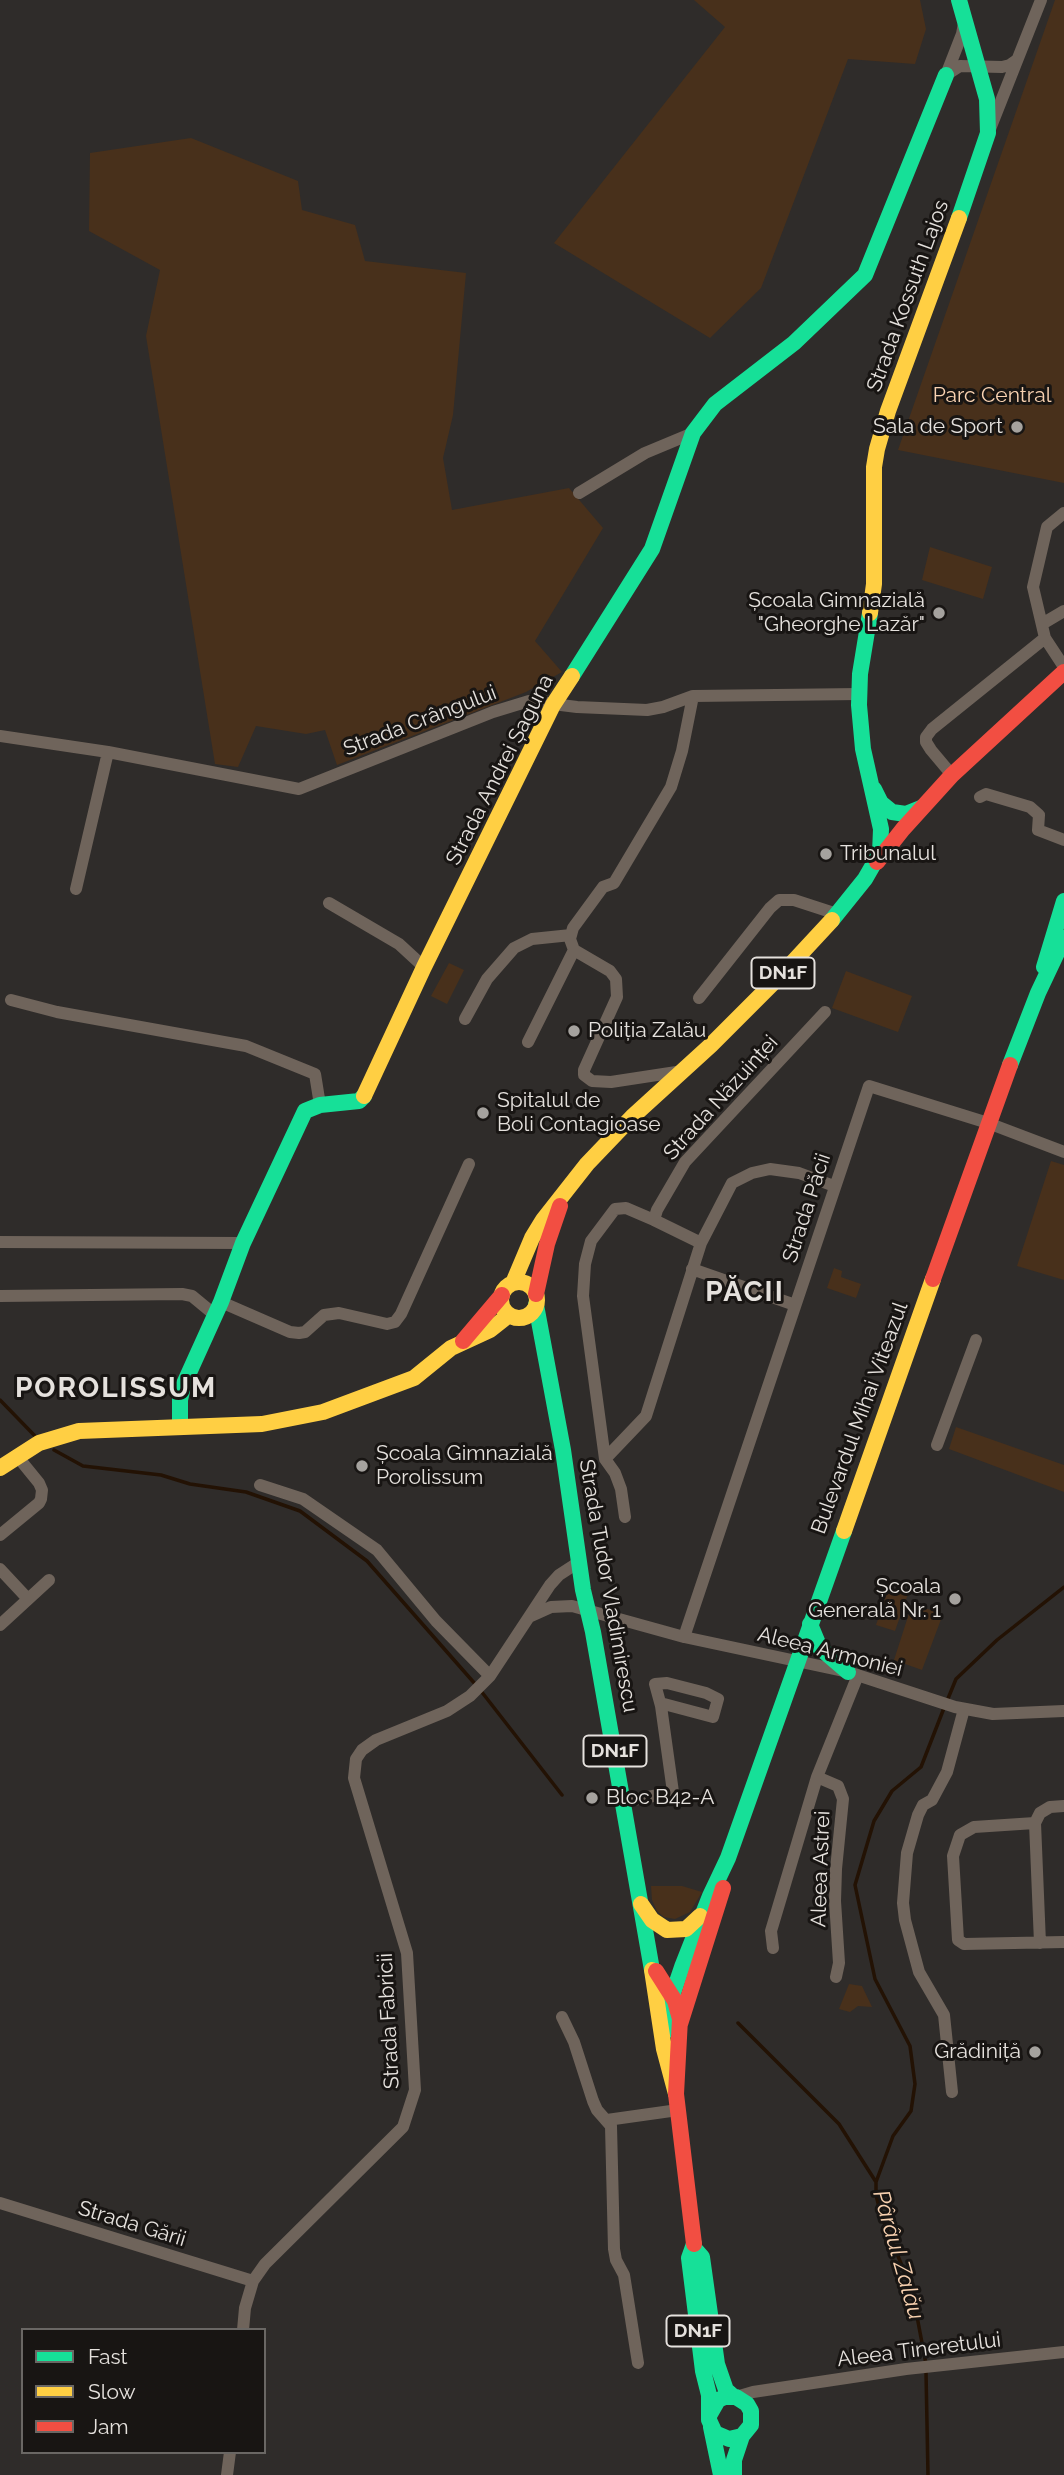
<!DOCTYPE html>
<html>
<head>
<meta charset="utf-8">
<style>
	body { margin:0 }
	#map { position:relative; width:1064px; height:2475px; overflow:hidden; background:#2f2c2a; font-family:Raleway,sans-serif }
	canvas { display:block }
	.legend { position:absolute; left:21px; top:2328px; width:245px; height:126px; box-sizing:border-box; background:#181513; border:2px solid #6a6764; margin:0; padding:9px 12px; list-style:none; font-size:21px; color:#e5e1dd }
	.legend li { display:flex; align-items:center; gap:14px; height:35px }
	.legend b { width:35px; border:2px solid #6a6764 }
</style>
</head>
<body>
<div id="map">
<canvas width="1064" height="2475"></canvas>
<ul class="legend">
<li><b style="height:9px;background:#16e098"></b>Fast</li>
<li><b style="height:9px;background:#ffcf43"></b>Slow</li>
<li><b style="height:9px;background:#f24e42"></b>Jam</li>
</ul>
</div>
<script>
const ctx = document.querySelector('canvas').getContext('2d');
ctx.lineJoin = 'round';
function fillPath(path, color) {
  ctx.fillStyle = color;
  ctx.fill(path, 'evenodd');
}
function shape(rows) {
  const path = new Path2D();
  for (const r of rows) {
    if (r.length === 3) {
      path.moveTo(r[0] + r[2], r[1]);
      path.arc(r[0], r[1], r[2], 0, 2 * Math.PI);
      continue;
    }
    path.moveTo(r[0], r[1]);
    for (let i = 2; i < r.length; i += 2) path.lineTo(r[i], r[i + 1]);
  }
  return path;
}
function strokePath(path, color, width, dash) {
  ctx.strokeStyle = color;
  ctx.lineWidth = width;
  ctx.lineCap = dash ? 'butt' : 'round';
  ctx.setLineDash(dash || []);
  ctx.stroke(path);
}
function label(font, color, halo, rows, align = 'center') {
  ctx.font = font + ' Raleway,sans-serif';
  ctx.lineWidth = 6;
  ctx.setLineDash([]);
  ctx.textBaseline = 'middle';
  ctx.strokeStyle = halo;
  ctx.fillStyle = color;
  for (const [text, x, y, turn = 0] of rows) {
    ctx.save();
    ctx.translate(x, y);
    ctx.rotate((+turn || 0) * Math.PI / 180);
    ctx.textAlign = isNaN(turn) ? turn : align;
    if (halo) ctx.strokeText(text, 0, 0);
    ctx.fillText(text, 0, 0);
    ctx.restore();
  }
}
fillPath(shape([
	[694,0,920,0,926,29,915,64,848,59,761,288,710,338,554,243,725,27],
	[1055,0,1064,0,1064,483,898,450],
	[191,138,298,181,302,210,355,225,365,261,466,273,453,415,443,458,452,510,569,488,603,528,535,641,562,672,526,692,337,765,325,730,306,734,256,726,238,767,215,764,146,336,160,270,89,231,90,153],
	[930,547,992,567,983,599,922,580],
	[449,963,464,970,447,1004,431,996],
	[846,971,912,996,898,1032,832,1008],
	[1051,1161,1064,1165,1064,1280,1017,1266],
	[834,1268,842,1271,841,1277,861,1284,856,1298,827,1288],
	[956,1427,1064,1465,1064,1492,949,1449],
	[889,1587,908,1594,895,1631,876,1625],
	[912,1604,943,1614,922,1670,894,1660],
	[651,1886,682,1886,702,1892,690,1912,675,1919,664,1917,657,1911,652,1900],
	[849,1984,862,1986,872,2007,858,2006,850,2012,839,2009]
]), '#48301b');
strokePath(shape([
	[0,1400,35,1436],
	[54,1450,83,1466,161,1475,190,1484,246,1492,300,1511,367,1561,476,1685],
	[481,1691,562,1795],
	[947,1701,956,1679,997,1640,1064,1587],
	[738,2023,839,2124,876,2182],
	[926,2364,912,2290,881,2215,876,2195,876,2182,893,2136,911,2111,915,2084,910,2046,875,1979,855,1885,874,1821,892,1791,921,1767,944,1708],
	[926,2372,928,2475]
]), '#231204', 3.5);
strokePath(shape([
	[946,75,960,66,1002,67,1010,65,1017,60],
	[946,75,962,34,964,23],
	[990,129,1041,0],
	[579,493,645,453,693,433],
	[1064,513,1047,527,1033,587,1045,638,1064,667],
	[1042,624,1064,611],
	[0,736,108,752,299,789,493,712,529,701,577,707,647,710,663,707,693,696,859,694],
	[952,775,931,750,926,742,926,737,932,729,1045,638],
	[980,797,986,794,1030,807,1039,815,1038,830,1064,840],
	[76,889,108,752],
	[329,903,399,944,424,967],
	[699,998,770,908,779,900,794,900,837,914],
	[11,1000,57,1012,246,1046,315,1074,320,1105],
	[465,1019,487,979,514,948,532,939,571,935],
	[528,1042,574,950],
	[683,1071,611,1082,592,1081,584,1075,584,1070,617,997,616,979,610,971,574,950,570,939,573,928,603,887,614,883,671,787,682,751,693,696],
	[0,1242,243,1243],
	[701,1243,732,1183,752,1173,770,1169,799,1173,834,1186],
	[692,1269,795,1305],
	[0,1296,182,1294,192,1296,215,1315],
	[221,1302,290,1332,299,1333,305,1332,324,1315,339,1313,387,1324,395,1322,401,1314,469,1164],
	[937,1445,976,1340],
	[605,1459,646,1416,701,1243,654,1220,657,1210,685,1162,825,1012],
	[260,1485,303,1499,377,1550,436,1621,490,1676],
	[625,1517,621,1489,615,1473,605,1459,583,1296,585,1264,591,1241,615,1209,626,1208,654,1220],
	[0,1535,39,1503,41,1499,42,1490,39,1483,17,1456],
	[0,1569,28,1599],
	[531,1616,551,1607,572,1606,684,1637,848,1672,955,1707,993,1714,1064,1711],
	[0,1625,49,1580],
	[684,1637,869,1086,988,1123,1064,1152],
	[817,1777,838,1786,843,1799,836,1869,835,1901,839,1963,836,1977],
	[623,1802,673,1792,661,1706,664,1704,713,1717,718,1699,706,1693,667,1683,655,1684,661,1706],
	[1035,1823,974,1827,960,1835,953,1856,958,1940,964,1944,1064,1942],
	[1040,1943,1035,1823,1040,1813,1050,1807,1064,1806],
	[773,1948,771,1931,817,1777,858,1675],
	[562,2017,574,2042,593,2101,597,2110,611,2126,614,2249,616,2260,624,2275,638,2363],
	[952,2092,944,2015,919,1972,905,1920,903,1903,907,1853,918,1815,923,1805,932,1800,947,1772,964,1709],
	[607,2120,678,2110],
	[0,2203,253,2281],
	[243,2330,245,2308,253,2281,265,2264,403,2127,415,2090,407,1953,354,1778,356,1759,362,1750,376,1740,447,1711,470,1696,490,1676,550,1585,559,1575,579,1562],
	[736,2397,753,2392,906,2369,1064,2352],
	[227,2475,230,2452]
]), '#6f645b', 12);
strokePath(shape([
	[959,0,987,99,988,133,959,218],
	[572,676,652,549,693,433,715,404,794,343,865,275,946,75],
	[874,789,881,803,892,812,906,814,921,808],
	[832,920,865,879,880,853,881,829,863,749,859,705,860,674,870,613],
	[1044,967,1064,901],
	[1010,1065,1038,993,1064,938],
	[536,1305,563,1450,583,1590,593,1632,652,1970],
	[180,1426,180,1400,183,1386,221,1302,243,1243,305,1111,320,1105,359,1101,364,1096],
	[810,1624,820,1648,848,1672],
	[664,2033,669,2005,682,1967,710,1896,728,1858,844,1531],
	[694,2244,689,2258,703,2371,709,2395,709,2420,715,2433,729,2439,742,2436,751,2425,751,2411,747,2404,736,2397,725,2397,718,2400,710,2414],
	[694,2248,702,2257,717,2364,726,2390,734,2397],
	[711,2427,721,2475],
	[734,2475,734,2460,742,2436]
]), '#16e098', 16);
strokePath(shape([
	[870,613,874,584,874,467,877,449,888,411,959,218],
	[364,1096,424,967,553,705,572,676],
	[519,1300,18],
	[513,1283,532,1238,543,1220,587,1164,632,1117,711,1045,781,975,832,920],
	[0,1468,39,1443,79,1431,262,1424,323,1412,414,1378,451,1348,490,1330,509,1315],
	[844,1531,933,1279],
	[641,1904,652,1920,667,1930,686,1929,700,1916],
	[652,1970,664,2049,676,2094]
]), '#ffcf43', 16);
strokePath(shape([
	[877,862,903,829,952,775,1064,672],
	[933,1279,1010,1065],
	[536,1294,547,1244,560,1206],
	[463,1341,502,1295],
	[656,1971,675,2001,680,2019,676,2094,694,2244],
	[680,2024,723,1888]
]), '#f24e42', 16);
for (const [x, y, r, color] of [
	[1017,427,7,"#a5a29e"],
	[939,613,7,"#a5a29e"],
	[826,854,7,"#a5a29e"],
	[574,1031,7,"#a5a29e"],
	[483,1113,7,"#a5a29e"],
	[362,1466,7,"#a5a29e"],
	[955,1599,7,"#a5a29e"],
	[592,1798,7,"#a5a29e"],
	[1035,2052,7,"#a5a29e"]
]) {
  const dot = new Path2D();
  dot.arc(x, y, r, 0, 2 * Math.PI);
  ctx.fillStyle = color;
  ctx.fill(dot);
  strokePath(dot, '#181513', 2.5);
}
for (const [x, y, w] of [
	[783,973,63],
	[615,1751,63],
	[698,2331,63]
]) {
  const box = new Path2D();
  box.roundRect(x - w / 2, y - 15.5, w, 31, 5);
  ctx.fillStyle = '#181513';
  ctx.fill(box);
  strokePath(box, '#e5e1dd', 2);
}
label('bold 19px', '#e5e1dd', null, [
	["DN1F",783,973],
	["DN1F",615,1751],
	["DN1F",698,2331]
]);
label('21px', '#e5e1dd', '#181513', [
	["Strada Kossuth Lajos",908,296,-70],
	["Strada Crângului",420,721,-21],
	["Strada Andrei Șaguna",500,770,-63],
	["Strada Năzuinței",721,1098,-48],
	["Strada Păcii",807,1208,-72],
	["Bulevardul Mihai Viteazul",860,1418,-70],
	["Strada Tudor Vladimirescu",608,1586,80],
	["Aleea Armoniei",830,1652,14],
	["Aleea Astrei",821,1869,-88],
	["Strada Fabricii",389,2021,-93],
	["Strada Gării",132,2224,17],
	["Aleea Tineretului",919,2350,-7]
]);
label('21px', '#f9d2b1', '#181513', [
	["Parc Central",992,396]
]);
label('21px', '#e5e1dd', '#181513', [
	["Sala de Sport",1003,427,"right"],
	["Școala Gimnazială",925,601,"right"],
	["\"Gheorghe Lazăr\"",925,625,"right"],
	["Tribunalul",840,854],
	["Poliția Zalău",588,1031],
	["Spitalul de",497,1101],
	["Boli Contagioase",497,1125],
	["Școala Gimnazială",376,1454],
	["Porolissum",376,1478],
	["Școala",941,1587,"right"],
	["Generală Nr. 1",941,1611,"right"],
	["Bloc B42-A",606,1798],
	["Grădiniță",1021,2052,"right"]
], 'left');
label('italic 23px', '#f7d0af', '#181513', [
	["Pârâul Zalău",898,2255,74]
]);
ctx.letterSpacing = '2px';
label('bold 28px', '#e5e1dd', '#181513', [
	["PĂCII",745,1293],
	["POROLISSUM",116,1389]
]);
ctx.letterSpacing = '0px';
</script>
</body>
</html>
